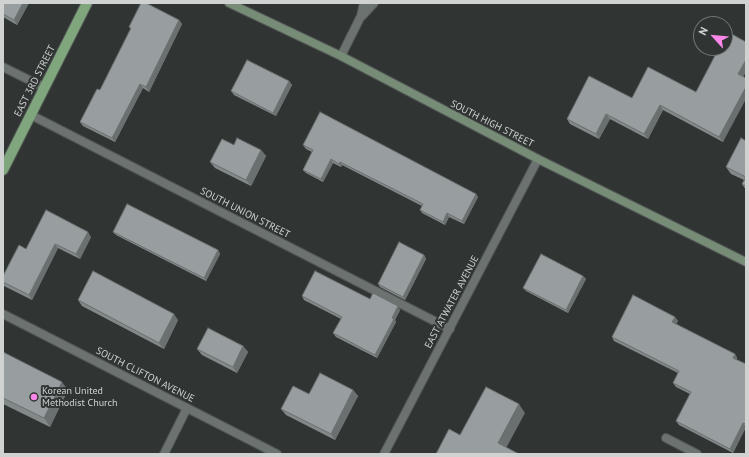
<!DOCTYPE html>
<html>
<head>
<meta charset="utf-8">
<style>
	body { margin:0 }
	#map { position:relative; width:749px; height:457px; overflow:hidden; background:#303534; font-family:"PT Sans",sans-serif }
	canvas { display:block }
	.frame { position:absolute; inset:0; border:4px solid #cfd2d1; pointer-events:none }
	.north { position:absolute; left:693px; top:16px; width:40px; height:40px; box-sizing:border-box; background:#303534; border:1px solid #707473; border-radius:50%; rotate:297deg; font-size:11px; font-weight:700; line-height:16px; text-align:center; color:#cfd2d1 }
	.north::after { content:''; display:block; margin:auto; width:14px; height:18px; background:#fa87e7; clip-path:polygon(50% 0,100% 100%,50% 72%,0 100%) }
</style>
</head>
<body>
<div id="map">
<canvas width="749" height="457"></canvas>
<div class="frame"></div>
<div class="north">N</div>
</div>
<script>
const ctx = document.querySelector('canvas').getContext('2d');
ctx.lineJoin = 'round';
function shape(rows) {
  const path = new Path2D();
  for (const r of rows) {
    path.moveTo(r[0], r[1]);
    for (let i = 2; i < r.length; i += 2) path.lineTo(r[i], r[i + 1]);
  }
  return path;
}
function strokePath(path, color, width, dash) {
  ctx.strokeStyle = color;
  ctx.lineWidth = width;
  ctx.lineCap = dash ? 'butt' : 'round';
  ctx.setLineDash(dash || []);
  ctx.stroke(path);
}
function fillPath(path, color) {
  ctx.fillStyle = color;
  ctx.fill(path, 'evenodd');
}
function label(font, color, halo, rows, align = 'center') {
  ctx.font = font + ' "PT Sans",sans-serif';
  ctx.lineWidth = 4;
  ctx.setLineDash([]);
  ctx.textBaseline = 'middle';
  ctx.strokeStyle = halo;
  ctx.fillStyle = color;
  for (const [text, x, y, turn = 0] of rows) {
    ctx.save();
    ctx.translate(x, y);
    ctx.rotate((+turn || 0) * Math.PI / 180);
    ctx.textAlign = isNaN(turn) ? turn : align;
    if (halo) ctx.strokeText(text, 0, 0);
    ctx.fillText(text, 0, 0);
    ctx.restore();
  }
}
const lane = shape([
	[362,16,374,3],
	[341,56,361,16,364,3],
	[3,67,45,88],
	[666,438,697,454],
	[164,454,187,408]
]);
const street = shape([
	[31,115,450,329],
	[3,314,277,454],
	[384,454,538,159]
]);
const secondary = shape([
	[229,3,341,56,538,159,746,262]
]);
const primary = shape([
	[3,170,87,3]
]);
strokePath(lane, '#4f5352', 10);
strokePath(street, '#4f5352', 10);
strokePath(secondary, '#4f5352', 10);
strokePath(primary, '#4f5352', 12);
strokePath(lane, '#6c7270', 8);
strokePath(street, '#6c7270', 8);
strokePath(secondary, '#768c77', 8);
strokePath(primary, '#80a67e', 10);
fillPath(shape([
	[3,3,29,3,17,25,3,17],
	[179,20,182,24,149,92,143,88,115,142,83,126,80,122,100,90,131,30,129,27],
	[743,77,723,142,663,110,648,139,610,119,599,139,570,124,567,119,632,98,696,92],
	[289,81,292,85,276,116,234,95,231,91],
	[746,141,746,190,742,184,744,180,731,174,726,167],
	[234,145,261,150,266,156,251,186,215,168,210,162],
	[303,145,476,194,478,197,464,224,449,217,445,225,422,213,420,210,422,206,342,165,341,167,333,163,323,182,306,173,303,170,312,152,306,149],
	[113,232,218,250,220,254,206,281,116,235],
	[91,237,80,259,58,248,32,300,4,286,3,284,3,276,26,249],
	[424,255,426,259,405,300,380,287,378,284],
	[583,276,586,279,568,313,526,291,523,288],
	[302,296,370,299,400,310,395,320,396,322,377,358,336,337,333,333,341,319,304,300],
	[78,300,178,320,164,349,82,306],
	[675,317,678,321,676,324,735,354,737,358,737,360,746,364,746,427,733,453,679,425,676,421,690,394,676,387,673,383,678,373,614,341,612,337],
	[243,346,248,352,237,373,202,355,197,349],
	[3,352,68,390,50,427,3,404],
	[353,390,358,396,335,440,286,415,281,409,309,394]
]), '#838889');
fillPath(shape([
	[23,3,29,3,17,25,14,20],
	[179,20,182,24,149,92,146,87],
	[746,60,746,72,742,79,738,74],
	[289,81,292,85,276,116,273,113],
	[140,84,143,88,115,142,112,138],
	[746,87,746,99,723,142,719,137],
	[660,105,663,110,648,139,644,134],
	[606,114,610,119,599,139,596,134],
	[261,150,266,156,251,186,246,180],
	[331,159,333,163,323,182,321,179],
	[340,162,342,165,341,167,339,164],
	[476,194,478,197,464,224,462,221],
	[447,213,449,217,445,225,443,222],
	[88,232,91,237,80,259,76,254],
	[55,244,58,248,32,300,29,295],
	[218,250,220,254,206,281,204,278],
	[424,255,426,259,405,300,403,297],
	[583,276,586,279,568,313,566,310],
	[398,306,400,310,395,320,396,322,377,358,375,355],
	[174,314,178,320,164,349,159,343],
	[675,317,678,321,675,326,672,322],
	[243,346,248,352,237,373,233,367],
	[735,354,737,358,736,362,733,358],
	[62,382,68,390,50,427,44,418],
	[353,390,358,396,335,440,331,434],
	[519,404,525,413,504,452,498,443],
	[743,423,746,427,733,453,730,449]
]), '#6a6f6f');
const building = shape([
	[3,3,23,3,14,20,3,14,3,3],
	[141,3,146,3,179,20,146,87,140,84,112,138,80,122,97,89,100,90,131,28,129,27,141,3],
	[728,32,746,42,746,60,738,74,746,78,746,87,719,137,660,105,644,134,606,114,596,134,567,119,589,76,632,98,648,67,696,92,719,48,725,48,725,38,728,32],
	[247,60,289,81,273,113,231,91,247,60],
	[320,112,476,194,462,221,447,213,443,222,420,210,423,204,340,162,339,164,331,159,321,179,303,170,313,150,303,145,320,112],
	[237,138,261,150,246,180,210,162,222,139,234,145,237,138],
	[741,138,746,141,746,186,742,184,746,177,726,167,741,138],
	[127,204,218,250,204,278,113,232,127,204],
	[46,210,88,232,76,254,55,244,29,295,3,282,3,276,19,245,26,249,46,210],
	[399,242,424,255,403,297,378,284,399,242],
	[541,254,583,276,566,310,523,288,541,254],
	[93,271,174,314,159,343,78,300,93,271],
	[315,271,370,299,373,293,398,306,392,318,394,319,375,355,333,333,342,317,302,296,315,271],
	[633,295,675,317,672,322,735,354,733,358,746,364,746,424,743,423,730,449,676,421,691,392,673,383,679,371,612,337,633,295],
	[208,328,243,346,233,367,197,349,208,328],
	[3,352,62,382,44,418,3,398,3,352],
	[320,373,353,390,331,434,281,409,293,386,309,394,320,373],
	[486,387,519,404,498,443,519,454,436,454,449,429,460,435,486,387]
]);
fillPath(building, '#989e9f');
strokePath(building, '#6a6f6f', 1);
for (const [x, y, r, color] of [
	[34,397,4,"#fa87e7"]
]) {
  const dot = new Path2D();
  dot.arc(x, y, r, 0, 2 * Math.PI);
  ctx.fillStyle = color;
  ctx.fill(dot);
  strokePath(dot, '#303534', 1.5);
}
label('10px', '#cfd2d1', '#303534', [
	["EAST 3RD STREET",35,81,-63],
	["SOUTH HIGH STREET",492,124,27],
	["SOUTH UNION STREET",245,213,27],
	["EAST ATWATER AVENUE",452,302,-62],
	["SOUTH CLIFTON AVENUE",145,375,27]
]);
label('10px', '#cfd2d1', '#303534', [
	["Korean United",42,391],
	["Methodist Church",42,403]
], 'left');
</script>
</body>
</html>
